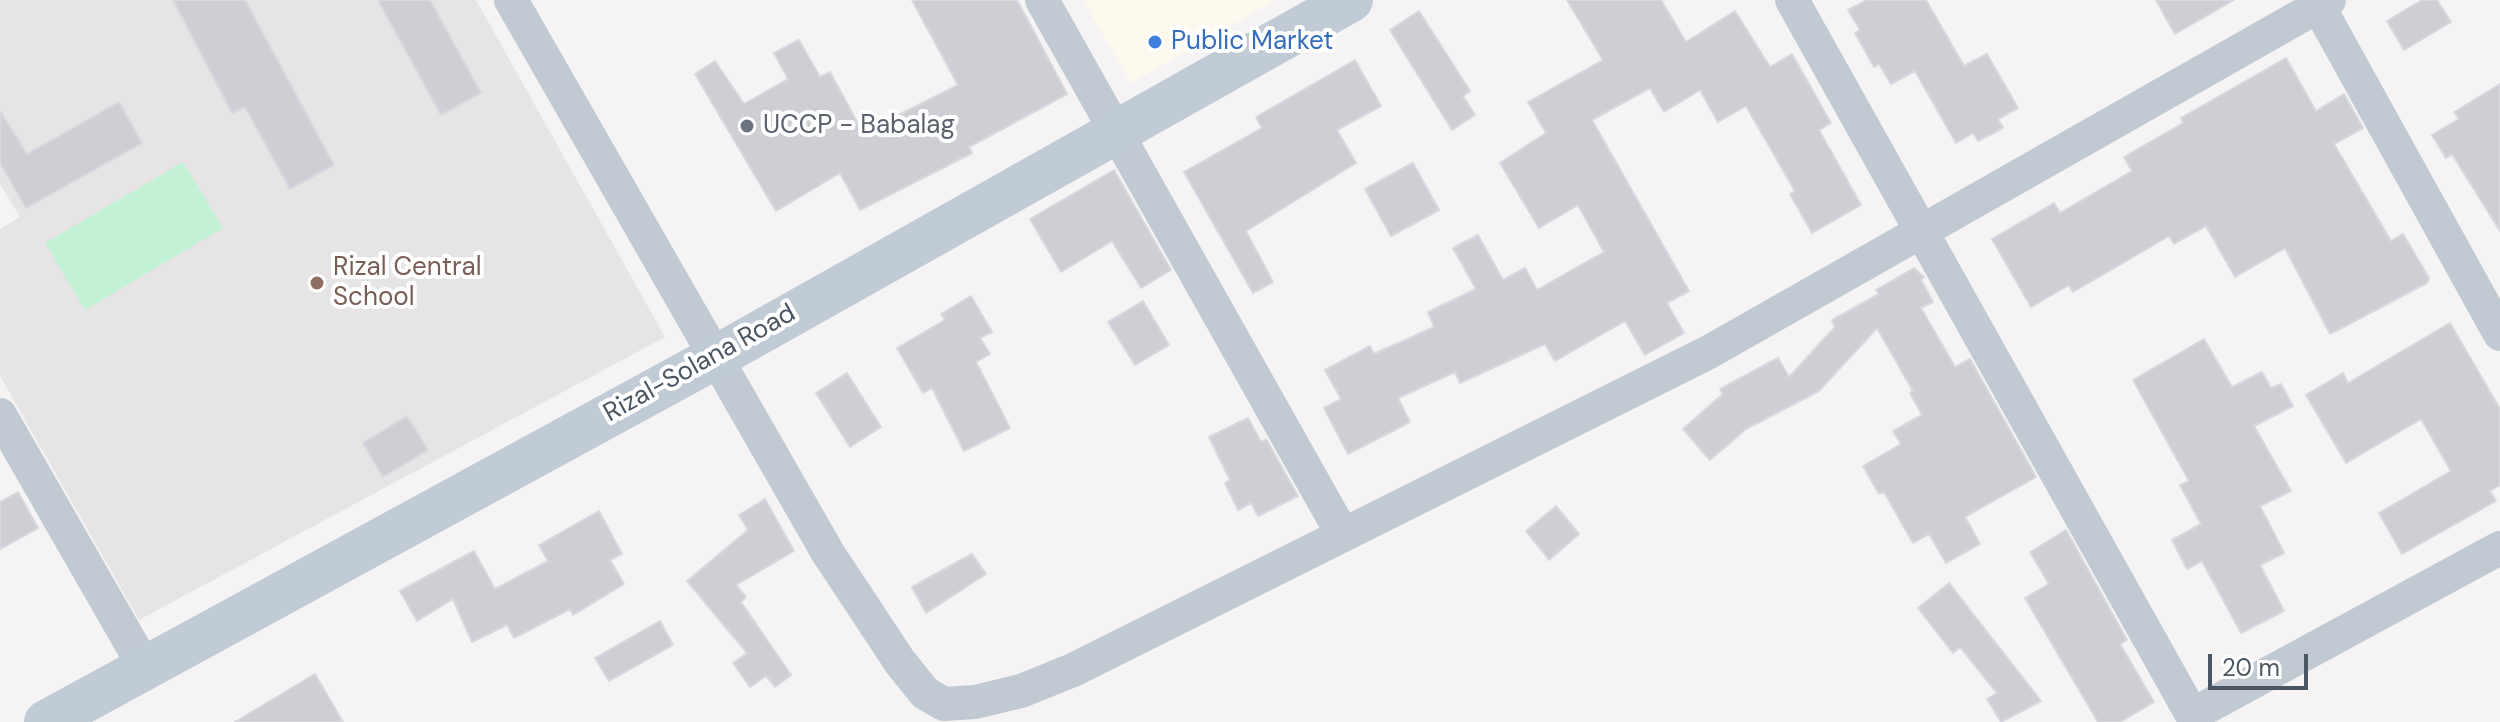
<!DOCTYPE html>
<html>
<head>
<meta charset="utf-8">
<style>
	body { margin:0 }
	#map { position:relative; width:2500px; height:722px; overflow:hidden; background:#f5f3f3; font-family:"DM Sans",sans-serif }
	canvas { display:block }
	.scale { position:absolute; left:2208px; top:654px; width:100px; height:36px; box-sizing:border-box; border:4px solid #4a5661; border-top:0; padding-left:10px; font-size:24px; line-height:28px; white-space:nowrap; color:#4a5661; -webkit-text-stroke:6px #fff; paint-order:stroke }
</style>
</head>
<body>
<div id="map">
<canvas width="2500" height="722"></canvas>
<div class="scale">20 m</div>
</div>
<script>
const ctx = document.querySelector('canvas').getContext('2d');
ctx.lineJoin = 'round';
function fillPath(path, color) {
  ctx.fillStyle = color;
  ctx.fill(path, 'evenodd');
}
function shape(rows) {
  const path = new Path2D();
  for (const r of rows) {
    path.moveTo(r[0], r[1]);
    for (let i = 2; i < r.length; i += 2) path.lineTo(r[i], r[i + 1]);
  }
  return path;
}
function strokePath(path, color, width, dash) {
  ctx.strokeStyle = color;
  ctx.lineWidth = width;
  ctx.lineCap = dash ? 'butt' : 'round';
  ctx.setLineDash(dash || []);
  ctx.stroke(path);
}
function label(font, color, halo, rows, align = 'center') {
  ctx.font = font + ' "DM Sans",sans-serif';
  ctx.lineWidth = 8;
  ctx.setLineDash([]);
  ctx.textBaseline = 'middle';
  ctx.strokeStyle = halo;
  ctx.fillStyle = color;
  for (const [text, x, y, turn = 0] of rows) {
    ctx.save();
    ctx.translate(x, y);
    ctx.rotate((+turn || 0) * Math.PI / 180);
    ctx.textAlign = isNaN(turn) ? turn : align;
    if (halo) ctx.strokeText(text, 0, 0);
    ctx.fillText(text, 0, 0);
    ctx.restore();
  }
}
fillPath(shape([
	[1083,0,1276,0,1131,83]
]), '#fdf9ef');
fillPath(shape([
	[0,0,476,0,665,337,139,620,0,376,0,229,20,217,0,184]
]), '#e6e4e5');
fillPath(shape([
	[183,162,223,228,85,310,45,243]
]), '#c3f1d5');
const building = shape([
	[173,0,245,0,334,165,290,189,245,107,232,113,173,0],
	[378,0,430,0,481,93,441,115,378,0],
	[912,0,1017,0,1067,94,969,147,972,153,860,210,840,173,776,211,695,74,715,61,744,104,788,79,774,53,799,40,820,77,830,72,863,133,958,85,912,0],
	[1567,0,1661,0,1686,42,1735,11,1770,67,1792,54,1831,123,1819,130,1861,205,1812,233,1790,194,1795,191,1746,106,1718,122,1700,90,1664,112,1650,88,1592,120,1689,291,1667,303,1684,333,1645,355,1625,321,1555,361,1545,344,1460,383,1455,372,1398,398,1410,422,1348,454,1324,408,1341,399,1325,370,1370,346,1374,354,1434,327,1428,312,1476,289,1453,248,1478,235,1503,280,1525,268,1537,290,1604,252,1578,205,1539,228,1500,163,1546,133,1528,102,1603,60,1567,0],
	[1867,0,1926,0,1964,66,1987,54,2018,108,1998,119,2003,128,1978,141,1973,133,1956,143,1915,71,1891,84,1879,64,1874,67,1855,33,1860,30,1848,10,1867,0],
	[2156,0,2234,0,2175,34,2156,0],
	[2422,0,2437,0,2451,22,2404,50,2387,21,2422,0],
	[1419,11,1470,91,1463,96,1475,115,1452,130,1390,30,1419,11],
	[2286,58,2316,111,2344,94,2363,128,2334,144,2391,241,2403,234,2429,278,2427,283,2330,334,2285,248,2235,277,2206,226,2174,244,2169,236,2073,292,2069,285,2031,307,1992,239,2054,203,2060,213,2132,171,2124,157,2183,123,2181,118,2286,58],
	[1355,60,1381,106,1337,130,1356,163,1246,231,1273,282,1253,293,1184,172,1262,128,1256,117,1355,60],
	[2500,84,2500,231,2452,154,2446,158,2432,135,2459,119,2454,112,2500,84],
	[119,102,142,143,26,208,0,163,0,111,27,154,119,102],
	[1413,163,1439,210,1391,236,1365,189,1413,163],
	[1114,170,1171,270,1141,288,1112,241,1061,272,1030,219,1114,170],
	[1914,268,1924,277,1921,280,1933,302,1921,308,1955,367,1970,359,2036,477,1965,517,1980,544,1946,563,1929,534,1913,543,1884,492,1879,494,1863,466,1901,444,1893,431,1922,415,1910,393,1913,391,1877,328,1819,391,1746,429,1710,460,1683,429,1723,394,1720,389,1778,358,1789,377,1835,327,1832,320,1879,294,1876,290,1914,268],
	[971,296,992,332,980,338,990,354,976,362,1010,428,964,451,932,388,923,393,897,348,945,320,941,314,971,296],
	[1143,301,1169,345,1135,365,1108,322,1143,301],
	[2450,323,2500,409,2500,485,2490,491,2496,501,2402,554,2379,513,2451,471,2421,419,2346,463,2306,395,2343,373,2348,383,2450,323],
	[2204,339,2232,387,2262,372,2271,388,2281,384,2293,406,2254,426,2291,491,2260,506,2284,553,2260,565,2284,611,2241,633,2202,561,2187,569,2172,540,2201,524,2180,485,2189,481,2133,380,2204,339],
	[847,373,881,427,850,447,816,393,847,373],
	[407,416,428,450,383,477,363,443,407,416],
	[1248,418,1261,442,1266,439,1298,496,1258,516,1251,503,1238,510,1225,483,1230,480,1209,437,1248,418],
	[18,492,38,528,0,549,0,502,18,492],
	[765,499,794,551,736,585,746,597,741,602,791,675,775,687,766,676,750,687,733,663,747,653,687,581,748,530,739,515,765,499],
	[1556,506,1579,534,1549,560,1526,531,1556,506],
	[599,511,622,554,610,560,624,584,573,615,570,609,514,638,507,625,472,642,453,599,417,621,400,591,474,551,495,589,548,561,539,545,599,511],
	[2066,530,2127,640,2120,644,2154,702,2120,722,2098,722,2025,598,2049,584,2030,552,2066,530],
	[972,554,986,574,926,613,912,587,972,554],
	[1949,583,2041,701,2001,722,1987,699,1997,693,1960,647,1953,653,1918,608,1949,583],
	[660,621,673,645,609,681,595,658,660,621],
	[315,674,343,722,235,722,315,674]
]);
fillPath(building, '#cdcfd5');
strokePath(building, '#d7d9de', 2);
strokePath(shape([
	[511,0,828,553,900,662,925,693,944,704,975,702,1021,691,1073,670,1343,535],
	[1042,0,1343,535,1709,352,2329,0],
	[1792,0,2196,722],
	[2315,0,2500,334],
	[0,415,144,666],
	[2192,715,2500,548]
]), '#c1cad2', 34);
strokePath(shape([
	[46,722,716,357,1351,0]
]), '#c1cbd6', 44);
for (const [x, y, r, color] of [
	[1155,42,8,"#3f7fe0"],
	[747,126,8,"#6b7280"],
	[317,283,8,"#8d6e63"]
]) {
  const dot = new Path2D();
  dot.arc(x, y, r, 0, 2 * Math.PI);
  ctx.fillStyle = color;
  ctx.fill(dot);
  strokePath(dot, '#fff', 3);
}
label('26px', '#366cbe', '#fff', [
	["Public Market",1171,42]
], 'left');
label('26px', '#5b616d', '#fff', [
	["UCCP - Babalag",763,126]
], 'left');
label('26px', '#785e54', '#fff', [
	["Rizal Central",333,268],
	["School",333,298]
], 'left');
label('26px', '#4a5661', '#fff', [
	["Rizal-Solana Road",700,364,-29]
]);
</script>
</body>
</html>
